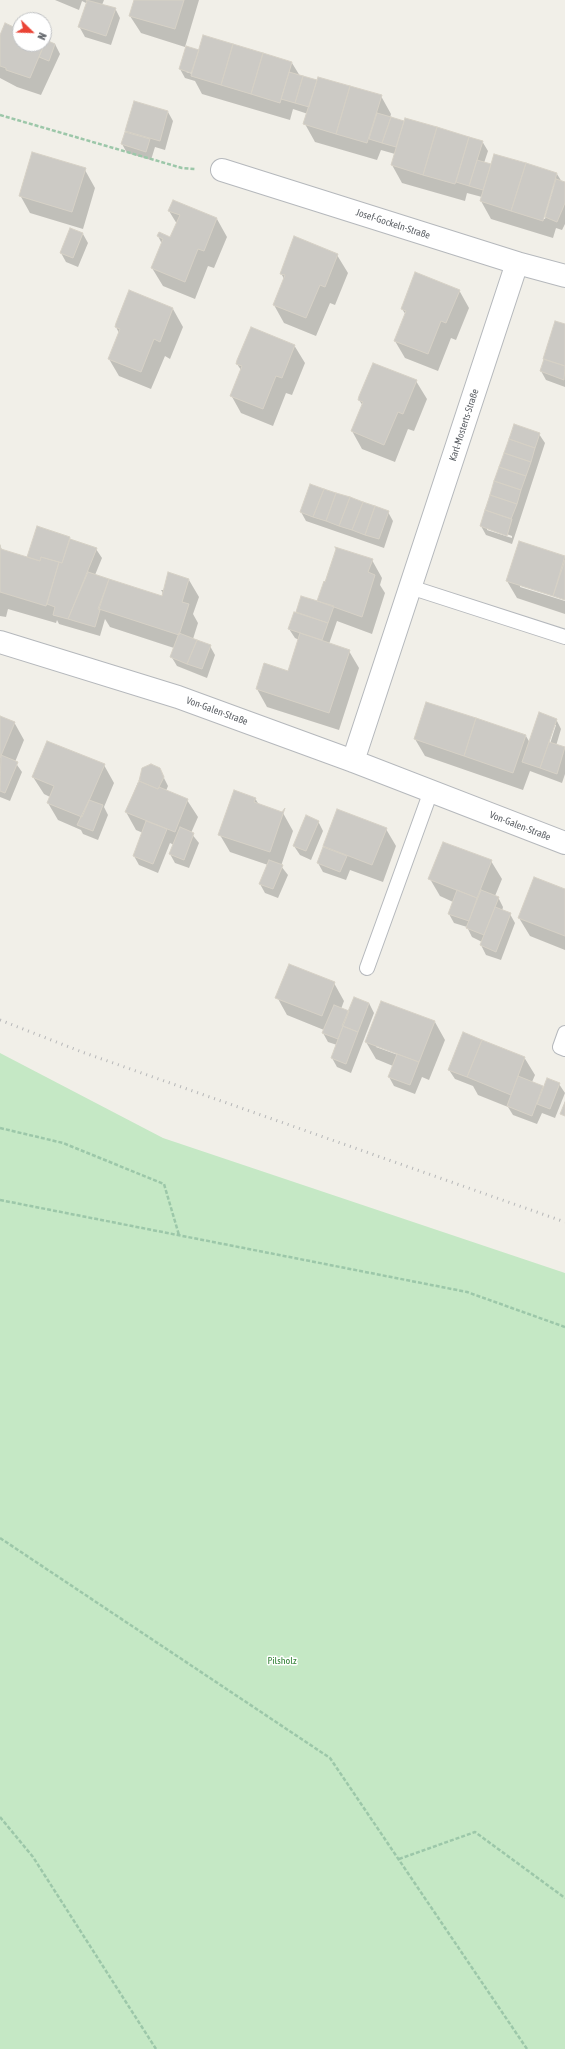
<!DOCTYPE html>
<html>
<head>
<meta charset="utf-8">
<style>
	body { margin:0 }
	#map { position:relative; width:565px; height:2049px; overflow:hidden; background:#f1efe8; font-family:"Asap Condensed",sans-serif }
	canvas { display:block }
	.north { position:absolute; left:12px; top:12px; width:40px; height:40px; box-sizing:border-box; background:#fff; border:1px solid #bfc1c3; border-radius:50%; rotate:113deg; font-size:11px; font-weight:700; line-height:16px; text-align:center; color:#5f6368 }
	.north::after { content:''; display:block; margin:auto; width:14px; height:18px; background:#ea4335; clip-path:polygon(50% 0,100% 100%,50% 72%,0 100%) }
</style>
</head>
<body>
<div id="map">
<canvas width="565" height="2049"></canvas>
<div class="north">N</div>
</div>
<script>
const ctx = document.querySelector('canvas').getContext('2d');
ctx.lineJoin = 'round';
function fillPath(path, color) {
  ctx.fillStyle = color;
  ctx.fill(path, 'evenodd');
}
function shape(rows) {
  const path = new Path2D();
  for (const r of rows) {
    path.moveTo(r[0], r[1]);
    for (let i = 2; i < r.length; i += 2) path.lineTo(r[i], r[i + 1]);
  }
  return path;
}
function strokePath(path, color, width, dash) {
  ctx.strokeStyle = color;
  ctx.lineWidth = width;
  ctx.lineCap = dash ? 'butt' : 'round';
  ctx.setLineDash(dash || []);
  ctx.stroke(path);
}
function label(font, color, halo, rows, align = 'center') {
  ctx.font = font + ' "Asap Condensed",sans-serif';
  ctx.lineWidth = 3;
  ctx.setLineDash([]);
  ctx.textBaseline = 'middle';
  ctx.strokeStyle = halo;
  ctx.fillStyle = color;
  for (const [text, x, y, turn = 0] of rows) {
    ctx.save();
    ctx.translate(x, y);
    ctx.rotate((+turn || 0) * Math.PI / 180);
    ctx.textAlign = isNaN(turn) ? turn : align;
    if (halo) ctx.strokeText(text, 0, 0);
    ctx.fillText(text, 0, 0);
    ctx.restore();
  }
}
fillPath(shape([
	[0,1053,163,1138,565,1273,565,2049,0,2049]
]), '#c5e8c5');
fillPath(shape([
	[55,0,104,0,102,5,115,8,120,18,111,45,85,37,80,28,88,4,82,1,79,10],
	[135,0,199,0,185,47,141,33,130,16],
	[20,31,20,44,44,44,44,40,55,44,60,54,41,95,17,87,0,78,0,38],
	[186,47,198,50,292,63,300,76,381,96,391,114,390,118,403,122,404,124,406,119,482,141,488,151,484,163,491,166,494,155,557,174,562,182,565,184,565,224,562,230,556,228,553,238,491,219,481,201,482,197,467,193,465,201,402,183,392,165,395,154,381,150,377,160,315,142,305,124,308,114,293,109,290,120,202,94,195,81,185,78,180,69],
	[186,70,197,73,196,75,186,72],
	[553,186,555,186,545,219,543,219],
	[135,102,168,112,173,121,165,150,155,147,151,160,127,153,122,144],
	[85,170,95,188,83,229,30,213,20,195],
	[173,201,217,219,227,237,214,268,208,266,195,299,163,286,152,268,162,244,158,236,171,238,177,224,169,211],
	[83,234,88,243,78,267,66,262,61,253],
	[337,255,348,273,335,305,330,303,316,336,284,323,274,305,284,279,281,273],
	[459,290,469,308,456,340,451,338,438,371,405,358,395,341,406,315,402,309],
	[130,292,173,309,183,327,170,359,165,356,151,389,119,376,109,359,119,333,116,327],
	[565,325,565,387,546,380,541,371,544,360],
	[294,345,305,363,292,395,286,393,273,426,241,413,231,395,241,370,237,364],
	[416,381,427,399,414,431,408,429,395,462,362,449,352,431,363,406,359,400],
	[539,434,545,443,512,544,486,535,481,526],
	[487,527,512,536,512,538,487,530],
	[301,512,388,512,393,521,384,548,306,521],
	[37,527,96,549,102,558,95,575,162,597,164,595,161,590,165,590,189,580,199,597,193,614,198,623,193,639,210,646,215,655,207,678,177,666,171,656,174,648,110,627,105,619,100,636,59,624,57,620,56,623,8,609,6,617,0,616,0,547,3,550,28,558],
	[520,543,565,557,565,599,520,584,520,587,565,601,565,614,517,598,507,581],
	[372,560,382,578,380,585,385,593,372,634,337,621,329,644,349,651,359,668,339,730,267,707,257,689,288,672,299,640,295,638,289,629,302,597,320,603],
	[0,717,14,722,24,740,15,762,22,772,10,801,0,797],
	[556,719,561,729,556,746,565,749,565,774,562,783,530,771,523,790,425,756,415,739,526,736,530,743],
	[554,725,556,725,549,747,547,747],
	[104,765,114,783,104,807,108,815,98,840,83,834,81,830,58,820,48,803,50,797,44,794,33,777],
	[159,768,168,786,166,791,187,800,198,817,191,833,199,843,189,868,175,863,170,854,174,845,170,843,158,873,139,865,134,856,143,833,136,830,126,812,138,782,141,783],
	[255,798,259,805,283,813,293,831,281,866,288,875,278,898,265,893,260,884,268,865,230,852,220,835],
	[318,821,323,831,311,860,300,855,294,846],
	[386,829,396,846,383,882,350,870,346,880,323,872,318,863,324,846],
	[491,861,502,879,495,896,498,897,503,907,502,911,510,914,515,923,501,960,486,955,481,945,482,942,472,937,467,927,454,923,449,914,453,902,440,896,430,879],
	[565,890,565,950,530,936,519,918],
	[334,983,344,1001,341,1009,349,1012,369,1003,374,1013,351,1073,337,1067,332,1058,337,1045,328,1042,323,1033,324,1030,287,1015,277,997],
	[382,1002,435,1022,445,1040,429,1080,422,1077,415,1094,394,1086,389,1077,393,1066,376,1059,366,1042],
	[376,1045,398,1053,398,1055,376,1047],
	[524,1057,535,1075,532,1082,544,1087,559,1084,565,1093,555,1118,542,1113,537,1124,513,1115,508,1107,478,1095,473,1086,455,1079,449,1070]
]), '#0003');
const building = shape([
	[86,0,116,8,106,36,78,27,87,1,86,0],
	[134,0,184,0,175,29,129,16,134,0],
	[5,23,20,30,20,44,44,44,44,39,46,40,30,78,6,70,6,68,0,66,0,35,5,23],
	[203,35,233,44,221,85,191,76,203,35],
	[46,40,55,44,49,61,39,57,46,40],
	[233,44,263,53,251,94,221,85,233,44],
	[186,46,199,50,191,73,179,69,186,46],
	[263,53,292,62,280,103,251,94,263,53],
	[289,72,303,76,295,103,281,99,289,72],
	[303,76,317,80,309,107,295,103,303,76],
	[318,77,350,86,336,134,303,124,318,77],
	[350,86,382,95,367,143,336,134,350,86],
	[134,101,168,111,160,141,125,131,134,101],
	[377,113,391,117,382,143,369,139,377,113],
	[391,117,404,121,396,147,382,143,391,117],
	[405,118,437,127,423,175,391,165,405,118],
	[437,127,469,137,455,184,423,175,437,127],
	[125,132,150,139,146,152,121,144,125,132],
	[469,137,483,141,469,186,456,182,469,137],
	[32,152,86,168,72,212,19,196,32,152],
	[494,154,526,163,511,211,480,201,494,154],
	[477,160,491,164,483,190,469,186,477,160],
	[526,163,557,173,543,221,511,211,526,163],
	[556,179,565,182,565,203,557,222,545,217,556,179],
	[173,200,217,218,204,251,198,249,185,282,151,268,163,239,157,236,159,232,170,237,180,215,168,211,173,200],
	[70,228,83,233,73,258,60,253,70,228],
	[294,236,338,254,325,287,320,285,306,318,273,305,285,275,280,274,294,236],
	[415,272,460,290,446,323,441,321,428,354,394,341,406,311,401,309,415,272],
	[129,290,173,308,160,342,154,339,141,372,108,359,120,329,115,327,116,323,129,290],
	[555,321,565,324,565,366,543,359,555,321],
	[251,327,295,345,282,378,276,376,263,409,230,396,242,366,236,364,237,360,251,327],
	[544,359,565,366,564,380,540,371,544,359],
	[373,363,417,380,403,414,398,412,384,445,351,431,363,402,358,400,359,396,373,363],
	[514,424,540,433,535,448,509,439,514,424],
	[509,439,535,448,531,462,504,453,509,439],
	[504,453,531,462,526,476,499,467,504,453],
	[499,467,526,476,521,490,494,481,499,467],
	[494,481,521,490,517,504,490,495,494,481],
	[310,484,324,489,313,517,300,512,310,484],
	[324,489,336,493,326,521,313,517,324,489],
	[336,493,350,497,339,526,326,521,336,493],
	[490,495,517,504,511,519,485,510,490,495],
	[350,497,363,502,352,530,339,526,350,497],
	[363,502,375,506,365,535,352,530,363,502],
	[375,506,389,511,379,539,365,535,375,506],
	[485,510,512,519,507,536,480,526,485,510],
	[37,526,70,537,62,563,41,557,40,561,27,557,37,526],
	[70,539,97,548,68,619,53,615,55,607,47,604,59,562,62,563,70,539],
	[519,541,565,556,553,596,506,581,519,541],
	[0,545,1,549,40,561,41,557,59,562,46,606,0,592,0,545],
	[335,547,373,559,368,572,375,575,362,617,317,601,324,581,325,582,336,549,335,547],
	[565,560,565,600,553,596,565,560],
	[88,572,109,579,98,609,100,610,95,627,68,619,88,572],
	[168,572,189,579,182,602,189,604,179,635,99,609,109,579,162,596,168,572],
	[301,596,334,606,328,623,296,612,301,596],
	[294,612,328,623,322,640,288,629,294,612],
	[179,633,197,640,187,664,170,657,179,633],
	[300,633,350,650,329,713,256,689,264,663,288,671,300,633],
	[197,640,211,645,202,669,187,664,197,640],
	[426,702,476,718,464,756,414,739,426,702],
	[539,712,557,719,540,768,522,762,539,712],
	[0,716,15,722,0,758,0,716],
	[476,718,526,735,513,773,464,756,476,718],
	[47,741,105,764,82,817,47,803,54,786,32,777,47,741],
	[549,742,565,747,557,774,540,768,549,742],
	[1,755,18,762,5,793,0,791,1,755],
	[151,764,160,768,164,777,158,789,139,781,142,768,151,764],
	[140,779,139,781,158,789,159,787,188,799,175,832,125,812,140,779],
	[234,790,256,798,254,802,282,812,285,808,270,852,218,835,234,790],
	[89,800,103,805,93,831,77,825,89,800],
	[337,809,387,828,372,865,323,846,337,809],
	[306,815,319,821,306,851,293,846,306,815],
	[146,821,167,829,153,864,133,856,146,821],
	[180,827,194,833,184,860,169,854,180,827],
	[443,842,492,860,477,898,428,879,443,842],
	[323,847,347,856,340,872,317,863,323,847],
	[269,860,283,865,273,889,259,884,269,860],
	[534,877,565,889,565,936,518,918,534,877],
	[457,890,477,898,469,921,448,914,457,890],
	[481,890,499,897,484,935,466,928,481,890],
	[495,907,511,913,496,952,480,945,495,907],
	[289,964,335,982,322,1016,275,998,289,964],
	[354,997,369,1003,358,1032,342,1026,354,997],
	[381,1001,435,1021,419,1062,365,1042,381,1001],
	[334,1005,349,1011,338,1039,322,1033,334,1005],
	[343,1026,358,1032,346,1064,331,1058,343,1026],
	[463,1032,482,1040,467,1077,448,1070,463,1032],
	[482,1040,525,1057,511,1095,467,1077,482,1040],
	[397,1054,419,1062,410,1085,388,1077,397,1054],
	[518,1076,543,1086,532,1116,507,1106,518,1076],
	[547,1078,560,1083,550,1109,537,1104,547,1078],
	[565,1102,565,1116,560,1114,565,1102]
]);
fillPath(building, '#cccac5');
strokePath(building, '#d6d1c6', 1);
const lane = shape([
	[410,587,565,637],
	[367,968,431,791],
	[565,1033,560,1047,565,1049]
]);
const street = shape([
	[222,170,517,263,565,276],
	[0,642,178,697,353,761,565,843],
	[353,761,517,263]
]);
strokePath(lane, '#b5b8bc', 16);
strokePath(street, '#b5b8bc', 24);
strokePath(shape([
	[0,115,182,168,195,169],
	[0,1128,63,1143,164,1184,179,1235],
	[0,1200,467,1292,565,1327],
	[0,1538,330,1758,527,2049],
	[0,1817,33,1857,156,2049],
	[399,1859,475,1832,565,1898]
]), '#9cc7a9', 2.5, [4, 2]);
strokePath(lane, '#fff', 14);
strokePath(street, '#fff', 22);
strokePath(shape([
	[0,1020,82,1052,565,1222]
]), '#b6b7b8', 3, [1, 5]);
label('10px', '#5f6368', '#fff', [
	["Josef-Gockeln-Straße",393,224,18],
	["Karl-Mosterts-Straße",464,425,-72],
	["Von-Galen-Straße",217,711,20],
	["Von-Galen-Straße",520,826,21]
]);
label('10px', '#348238', '#fff', [
	["Pilsholz",282,1661]
]);
</script>
</body>
</html>
